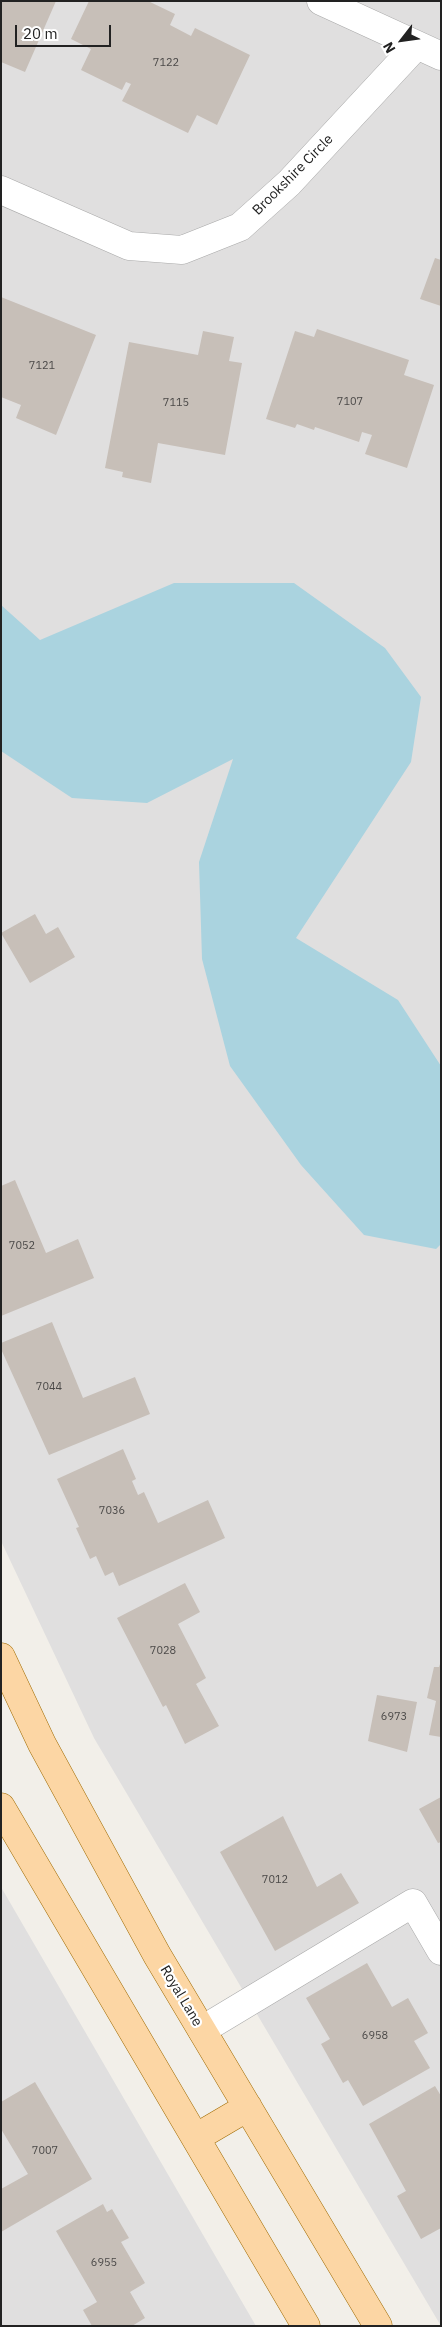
<!DOCTYPE html>
<html>
<head>
<meta charset="utf-8">
<style>
	body { margin:0 }
	#map { position:relative; width:442px; height:2327px; overflow:hidden; background:#f2efe9; font-family:"IBM Plex Sans",sans-serif }
	canvas { display:block }
	.frame { position:absolute; inset:0; border:2px solid #222; pointer-events:none }
	.north { position:absolute; left:377px; top:15px; width:50px; height:50px; -webkit-text-stroke:4px #fff; paint-order:stroke; rotate:240deg; font-size:14px; font-weight:700; line-height:20px; text-align:center; color:#222 }
	.north::after { content:''; display:block; margin:auto; width:18px; height:22px; background:#222; clip-path:polygon(50% 0,100% 100%,50% 72%,0 100%) }
	.scale { position:absolute; left:15px; top:25px; width:96px; height:22px; box-sizing:border-box; border:2px solid #222; border-top:0; padding-left:6px; font-size:15px; line-height:18px; white-space:nowrap; color:#222; -webkit-text-stroke:4px #fff; paint-order:stroke }
</style>
</head>
<body>
<div id="map">
<canvas width="442" height="2327"></canvas>
<div class="frame"></div>
<div class="north">N</div>
<div class="scale">20 m</div>
</div>
<script>
const ctx = document.querySelector('canvas').getContext('2d');
ctx.lineJoin = 'round';
function fillPath(path, color) {
  ctx.fillStyle = color;
  ctx.fill(path, 'evenodd');
}
function shape(rows) {
  const path = new Path2D();
  for (const r of rows) {
    path.moveTo(r[0], r[1]);
    for (let i = 2; i < r.length; i += 2) path.lineTo(r[i], r[i + 1]);
  }
  return path;
}
function strokePath(path, color, width, dash) {
  ctx.strokeStyle = color;
  ctx.lineWidth = width;
  ctx.lineCap = dash ? 'butt' : 'round';
  ctx.setLineDash(dash || []);
  ctx.stroke(path);
}
function label(font, color, halo, rows, align = 'center') {
  ctx.font = font + ' "IBM Plex Sans",sans-serif';
  ctx.lineWidth = 4.5;
  ctx.setLineDash([]);
  ctx.textBaseline = 'middle';
  ctx.strokeStyle = halo;
  ctx.fillStyle = color;
  for (const [text, x, y, turn = 0] of rows) {
    ctx.save();
    ctx.translate(x, y);
    ctx.rotate((+turn || 0) * Math.PI / 180);
    ctx.textAlign = isNaN(turn) ? turn : align;
    if (halo) ctx.strokeText(text, 0, 0);
    ctx.fillText(text, 0, 0);
    ctx.restore();
  }
}
fillPath(shape([
	[1,1,441,1,441,2326,94,1738,1,1541],
	[1,1887,256,2326,1,2326]
]), '#e0dfdf');
fillPath(shape([
	[174,583,294,583,385,648,421,697,411,762,296,938,398,1000,441,1066,441,1244,436,1249,364,1235,301,1165,230,1066,202,959,199,862,233,759,147,803,72,798,1,751,1,605,40,640]
]), '#aad3df');
fillPath(shape([
	[1,1,56,1,25,72,1,62],
	[89,1,148,1,175,14,170,25,191,36,195,28,250,55,217,125,197,115,188,133,122,101,131,84,126,82,122,90,81,70,91,49,71,39],
	[435,258,441,260,441,306,420,299],
	[1,297,96,335,56,435,16,418,21,405,1,397],
	[317,329,409,360,404,375,434,385,407,468,365,454,372,435,362,432,359,442,315,427,314,430,297,424,295,428,266,419,295,331,314,337],
	[203,331,234,337,229,361,242,363,225,455,158,443,151,483,122,477,123,472,105,468,129,342,198,355],
	[35,914,46,934,58,927,75,957,30,983,1,933],
	[15,1180,46,1253,78,1239,94,1278,1,1316,1,1186],
	[52,1322,83,1398,135,1377,150,1414,49,1455,1,1349,1,1343],
	[123,1449,136,1479,132,1481,138,1495,144,1492,158,1523,208,1500,225,1538,119,1586,113,1572,105,1576,96,1556,90,1559,76,1528,79,1527,57,1479],
	[185,1583,200,1612,178,1624,206,1678,196,1684,219,1726,185,1744,166,1705,163,1707,117,1618],
	[441,1661,441,1737,429,1735,436,1701,427,1698,434,1667,439,1667],
	[377,1695,417,1702,407,1752,368,1741],
	[441,1797,441,1842,438,1843,419,1809],
	[283,1816,317,1887,341,1873,359,1903,275,1951,220,1852],
	[367,1963,392,2007,408,1998,428,2033,414,2041,430,2068,363,2106,348,2080,343,2083,321,2044,330,2039,306,1998],
	[35,2082,92,2179,1,2232,1,2189,28,2174,1,2129,1,2102],
	[435,2086,441,2096,441,2228,421,2239,397,2196,406,2191,369,2124],
	[103,2204,107,2212,112,2209,129,2238,121,2242,145,2283,130,2292,145,2318,132,2326,92,2326,83,2310,97,2302,56,2231]
]), '#c7bfb8');
const minor = shape([
	[321,1,441,56],
	[1,190,129,246,182,250,240,227,289,183,417,45],
	[202,2030,413,1903,441,1951]
]);
const major = shape([
	[1,1657,42,1744,157,1955,378,2326],
	[1,1807,306,2326],
	[197,2137,248,2107]
]);
strokePath(minor, '#a9a9a9', 29);
strokePath(major, '#a06b00', 29);
strokePath(minor, '#fff', 28);
strokePath(major, '#fcd6a4', 28);
label('11px', '#4b4948', null, [
	["7122",166,63],
	["7121",42,366],
	["7107",350,402],
	["7115",176,403],
	["7052",22,1246],
	["7044",49,1387],
	["7036",112,1511],
	["7028",163,1651],
	["6973",394,1717],
	["7012",275,1880],
	["6958",375,2036],
	["7007",45,2151],
	["6955",104,2263]
]);
label('14px', '#222', '#fff', [
	["Brookshire Circle",293,175,-45],
	["Royal Lane",181,1996,59]
]);
</script>
</body>
</html>
